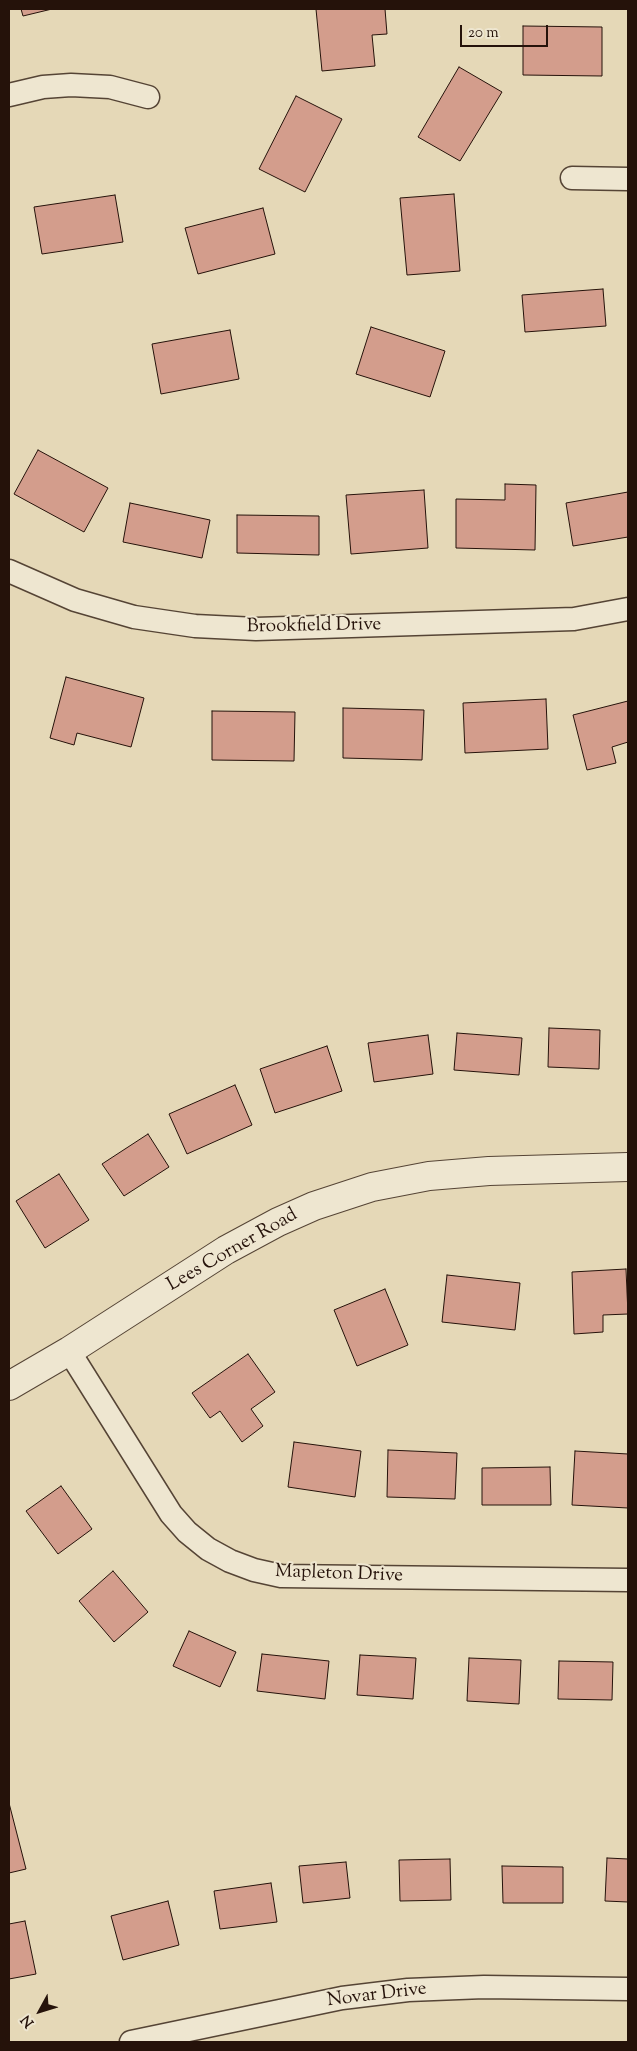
<!DOCTYPE html>
<html>
<head>
<meta charset="utf-8">
<style>
	body { margin:0 }
	#map { position:relative; width:637px; height:2051px; overflow:hidden; background:#e5d8b7; font-family:"Sorts Mill Goudy",serif }
	canvas { display:block }
	.frame { position:absolute; inset:0; border:10px solid #25120a; pointer-events:none }
	.north { position:absolute; left:15px; top:1986px; width:50px; height:50px; -webkit-text-stroke:4px #eee6d0; paint-order:stroke; rotate:231deg; font-size:14px; font-weight:700; line-height:20px; text-align:center; color:#25120a }
	.north::after { content:''; display:block; margin:auto; width:18px; height:22px; background:#25120a; clip-path:polygon(50% 0,100% 100%,50% 72%,0 100%) }
	.scale { position:absolute; left:460px; top:25px; width:88px; height:22px; box-sizing:border-box; border:2px solid #25120a; border-top:0; padding-left:6px; font-size:15px; line-height:18px; white-space:nowrap; color:#25120a; -webkit-text-stroke:4px #eee6d0; paint-order:stroke }
</style>
</head>
<body>
<div id="map">
<canvas width="637" height="2051"></canvas>
<div class="frame"></div>
<div class="north">N</div>
<div class="scale">20 m</div>
</div>
<script>
const ctx = document.querySelector('canvas').getContext('2d');
ctx.lineJoin = 'round';
function fillPath(path, color) {
  ctx.fillStyle = color;
  ctx.fill(path, 'evenodd');
}
function shape(rows) {
  const path = new Path2D();
  for (const r of rows) {
    path.moveTo(r[0], r[1]);
    for (let i = 2; i < r.length; i += 2) path.lineTo(r[i], r[i + 1]);
  }
  return path;
}
function strokePath(path, color, width, dash) {
  ctx.strokeStyle = color;
  ctx.lineWidth = width;
  ctx.lineCap = dash ? 'butt' : 'round';
  ctx.setLineDash(dash || []);
  ctx.stroke(path);
}
function label(font, color, halo, rows, align = 'center') {
  ctx.font = font + ' "Sorts Mill Goudy",serif';
  ctx.lineWidth = 4;
  ctx.setLineDash([]);
  ctx.textBaseline = 'middle';
  ctx.strokeStyle = halo;
  ctx.fillStyle = color;
  for (const [text, x, y, turn = 0] of rows) {
    ctx.save();
    ctx.translate(x, y);
    ctx.rotate((+turn || 0) * Math.PI / 180);
    ctx.textAlign = isNaN(turn) ? turn : align;
    if (halo) ctx.strokeText(text, 0, 0);
    ctx.fillText(text, 0, 0);
    ctx.restore();
  }
}
const building = shape([
	[21,9,52,9,23,16,21,9],
	[316,9,385,9,387,34,372,35,375,66,322,71,316,9],
	[523,26,602,27,602,76,523,75,523,26],
	[459,67,502,92,460,161,418,137,459,67],
	[296,96,342,119,305,192,259,169,296,96],
	[454,194,460,271,407,275,400,198,454,194],
	[115,195,123,242,42,254,34,207,115,195],
	[263,208,275,254,198,274,185,228,263,208],
	[603,289,606,326,525,332,522,295,603,289],
	[371,327,445,351,430,397,356,374,371,327],
	[230,330,239,379,161,394,152,344,230,330],
	[38,450,108,488,84,532,14,494,38,450],
	[505,484,536,485,535,550,456,548,456,499,505,500,505,484],
	[424,490,428,548,351,554,346,495,424,490],
	[628,492,628,537,573,546,566,503,628,492],
	[130,503,210,520,202,558,123,542,130,503],
	[237,515,319,516,319,555,237,553,237,515],
	[66,677,144,698,131,747,77,733,74,745,50,738,66,677],
	[546,699,548,749,465,753,463,703,546,699],
	[628,701,628,742,612,747,616,763,587,770,573,715,628,701],
	[343,708,424,710,422,760,343,758,343,708],
	[212,711,295,712,294,761,212,760,212,711],
	[549,1028,600,1030,599,1069,548,1067,549,1028],
	[457,1033,522,1038,519,1075,454,1070,457,1033],
	[428,1035,433,1074,374,1082,368,1043,428,1035],
	[327,1046,342,1091,275,1113,260,1069,327,1046],
	[235,1085,252,1125,187,1154,169,1114,235,1085],
	[148,1134,169,1167,124,1196,102,1164,148,1134],
	[59,1174,89,1220,45,1248,16,1201,59,1174],
	[626,1269,628,1314,603,1315,603,1332,574,1334,572,1272,626,1269],
	[447,1275,520,1283,515,1330,442,1322,447,1275],
	[385,1289,408,1345,357,1366,334,1310,385,1289],
	[248,1354,275,1392,251,1409,263,1426,242,1442,220,1411,210,1418,192,1393,248,1354],
	[294,1442,361,1451,355,1497,288,1487,294,1442],
	[388,1450,457,1453,455,1499,387,1497,388,1450],
	[575,1451,628,1454,628,1508,572,1505,575,1451],
	[550,1467,551,1505,482,1505,482,1468,550,1467],
	[61,1486,92,1529,58,1554,26,1511,61,1486],
	[113,1571,148,1612,114,1642,79,1601,113,1571],
	[189,1631,236,1652,220,1687,173,1666,189,1631],
	[262,1654,329,1661,325,1699,257,1691,262,1654],
	[360,1655,416,1658,413,1699,357,1695,360,1655],
	[469,1658,521,1660,519,1704,467,1701,469,1658],
	[559,1661,613,1662,612,1700,558,1699,559,1661],
	[9,1803,26,1869,9,1873,9,1803],
	[607,1858,628,1859,628,1902,605,1901,607,1858],
	[450,1859,451,1900,400,1901,399,1860,450,1859],
	[346,1862,350,1898,303,1903,299,1866,346,1862],
	[502,1866,563,1867,563,1903,503,1903,502,1866],
	[271,1883,277,1922,220,1929,214,1891,271,1883],
	[168,1901,179,1945,123,1960,111,1916,168,1901],
	[25,1921,36,1974,9,1979,9,1924,25,1921]
]);
fillPath(building, '#d39d8c');
strokePath(building, '#25120a', 1);
const minor = shape([
	[9,95,43,87,71,85,110,87,148,97],
	[572,178,628,179],
	[9,571,75,600,134,617,195,626,256,629,574,619,628,609],
	[69,1351,171,1514,187,1532,208,1549,230,1561,254,1570,281,1576,628,1580],
	[131,2042,342,1998,408,1990,484,1987,628,1989]
]);
const tertiary = shape([
	[9,1386,69,1351,226,1250,278,1222,314,1206,372,1187,429,1176,489,1171,628,1167]
]);
strokePath(minor, '#554435', 25);
strokePath(tertiary, '#554435', 30);
strokePath(minor, '#eee6d0', 22);
strokePath(tertiary, '#eee6d0', 28);
label('19px', '#25120a', '#eee6d0', [
	["Brookfield Drive",314,627,-1],
	["Lees Corner Road",233,1251,-30],
	["Mapleton Drive",339,1575,2],
	["Novar Drive",377,1996,-7]
]);
</script>
</body>
</html>
